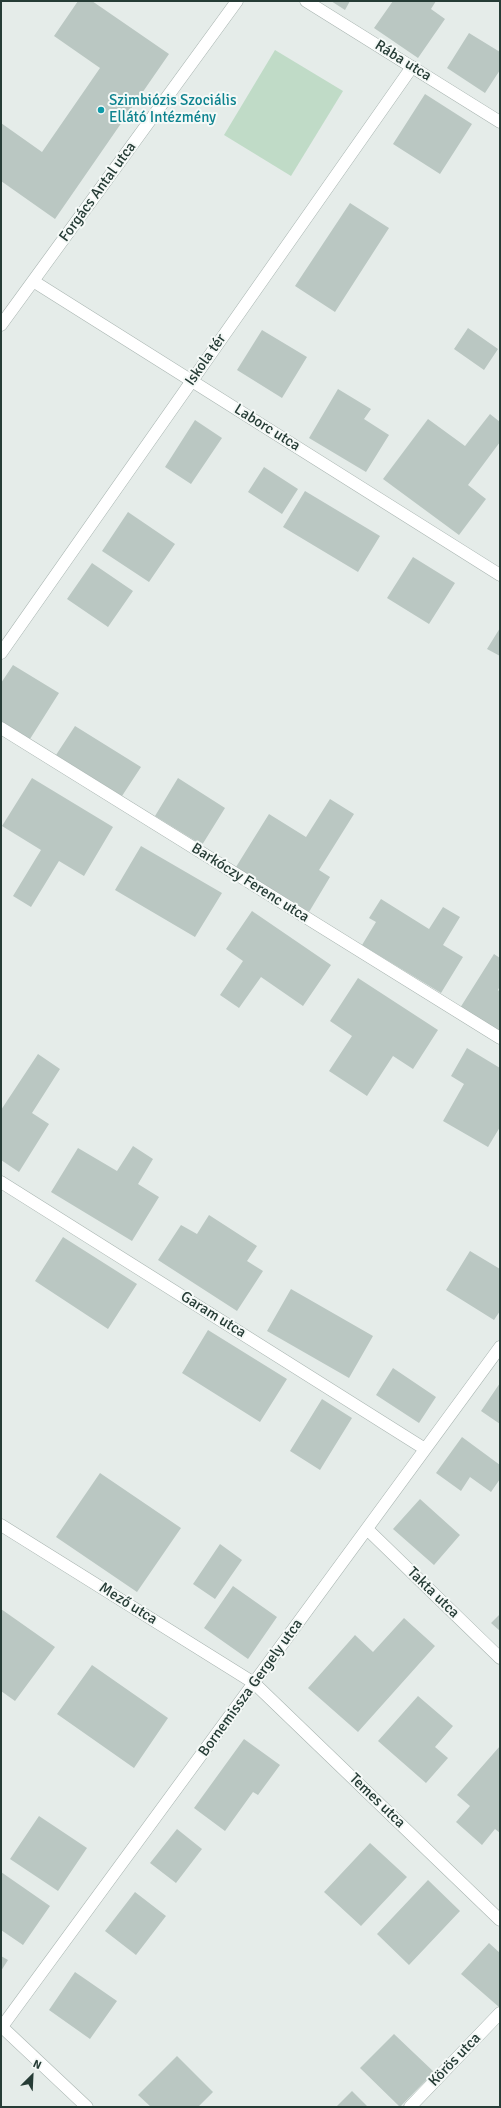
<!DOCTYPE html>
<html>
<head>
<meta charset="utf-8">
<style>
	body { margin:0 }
	#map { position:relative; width:501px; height:2108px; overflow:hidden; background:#e5ece9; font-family:Signika,sans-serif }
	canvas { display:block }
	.frame { position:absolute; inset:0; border:2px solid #263c36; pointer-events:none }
	.north { position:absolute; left:12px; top:2056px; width:40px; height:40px; -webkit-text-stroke:3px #f5f9f7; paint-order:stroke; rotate:24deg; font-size:11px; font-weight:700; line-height:16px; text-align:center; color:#263c36 }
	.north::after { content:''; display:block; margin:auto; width:14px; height:18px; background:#263c36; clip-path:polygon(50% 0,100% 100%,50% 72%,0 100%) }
</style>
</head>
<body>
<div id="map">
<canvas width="501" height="2108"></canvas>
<div class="frame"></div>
<div class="north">N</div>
</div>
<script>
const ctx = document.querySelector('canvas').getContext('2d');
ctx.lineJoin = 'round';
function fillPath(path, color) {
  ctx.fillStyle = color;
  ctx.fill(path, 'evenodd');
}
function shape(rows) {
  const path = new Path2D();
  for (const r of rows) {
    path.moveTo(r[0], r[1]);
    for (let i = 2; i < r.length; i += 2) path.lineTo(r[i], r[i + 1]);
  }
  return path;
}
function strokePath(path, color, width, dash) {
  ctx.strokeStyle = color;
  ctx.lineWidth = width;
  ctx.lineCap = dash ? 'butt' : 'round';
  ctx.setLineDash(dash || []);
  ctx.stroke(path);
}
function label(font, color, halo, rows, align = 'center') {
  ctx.font = font + ' Signika,sans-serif';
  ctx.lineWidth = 4;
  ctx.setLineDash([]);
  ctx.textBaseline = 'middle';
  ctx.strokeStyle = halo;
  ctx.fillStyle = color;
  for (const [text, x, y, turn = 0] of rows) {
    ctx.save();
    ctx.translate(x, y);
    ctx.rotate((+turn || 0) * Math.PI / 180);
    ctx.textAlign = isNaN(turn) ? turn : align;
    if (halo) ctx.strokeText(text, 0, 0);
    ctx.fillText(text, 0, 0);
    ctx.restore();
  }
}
fillPath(shape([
	[275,50,343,91,291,176,224,135]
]), '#c0dbc7');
fillPath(shape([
	[78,1,92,1,169,54,55,219,1,181,1,123,42,152,100,68,54,36],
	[331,1,350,1,345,10],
	[393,1,436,1,431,9,445,19,418,58,374,28],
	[469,33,500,52,500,70,485,93,447,68],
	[425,94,472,124,440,174,393,144],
	[350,203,389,228,335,312,295,286],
	[468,328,498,349,484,370,454,349],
	[262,330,307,357,282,398,237,370],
	[338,389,371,409,364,419,389,435,366,472,309,438],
	[490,414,500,422,500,442,468,485,486,499,459,535,383,479,428,419,465,446],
	[195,420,222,438,191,484,165,467],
	[264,467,298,489,282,514,248,492],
	[305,491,380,536,358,572,283,527],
	[128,512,175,544,149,582,102,551],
	[413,557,455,583,429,624,387,598],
	[92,563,133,591,108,627,67,599],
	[500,628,500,656,487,649],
	[13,665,59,693,30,739,1,721,1,683],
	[75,726,141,767,122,796,56,755],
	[32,778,113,827,84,876,59,861,31,907,13,896,41,850,2,826],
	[178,778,225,808,202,845,155,816],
	[330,799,354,814,319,870,330,877,309,912,236,867,269,814,306,837],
	[141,846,222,893,195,937,115,890],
	[381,899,429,929,443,907,460,917,443,945,463,957,441,993,362,945,376,922,369,918],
	[252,911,331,965,303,1006,261,977,239,1008,220,995,243,961,226,949],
	[494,954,500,958,500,986,498,990,500,992,500,1032,460,1008],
	[358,978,438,1030,413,1069,393,1056,367,1096,329,1071,352,1036,330,1021],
	[467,1048,500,1068,500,1127,488,1147,443,1121,464,1084,451,1076],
	[38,1054,60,1069,32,1113,49,1124,19,1172,1,1160,1,1110],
	[133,1146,153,1159,138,1184,159,1197,132,1241,51,1192,78,1148,117,1171],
	[209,1215,257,1246,247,1261,263,1271,237,1311,158,1260,181,1225,197,1234],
	[63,1237,137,1284,108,1329,35,1281],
	[470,1251,500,1269,500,1311,494,1320,446,1290],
	[291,1289,373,1336,349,1378,267,1331],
	[208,1330,287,1379,260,1422,182,1373],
	[393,1368,436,1397,419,1423,376,1395],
	[500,1383,500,1424,481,1411],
	[322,1399,352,1418,320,1470,290,1451],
	[462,1437,500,1465,500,1479,491,1492,470,1477,461,1491,436,1473],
	[100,1473,181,1528,137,1592,56,1537],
	[420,1499,460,1535,434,1565,393,1529],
	[220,1544,242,1560,215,1599,193,1584],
	[233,1586,277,1617,248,1659,204,1628],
	[1,1609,55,1647,15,1701,1,1691],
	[500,1614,500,1631,491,1623],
	[404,1618,435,1646,358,1732,308,1688,355,1635,373,1652],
	[92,1665,168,1718,134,1768,57,1714],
	[418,1696,453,1726,435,1747,448,1758,426,1783,378,1741],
	[244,1739,280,1765,258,1795,253,1792,225,1831,194,1808],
	[500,1746,500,1833,495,1829,482,1845,456,1822,470,1806,457,1795],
	[39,1816,87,1848,58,1891,10,1859],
	[177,1829,202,1849,176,1883,150,1863],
	[370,1843,407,1877,361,1926,324,1892],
	[1,1872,50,1906,23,1945,1,1930],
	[428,1880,460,1911,409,1965,377,1934],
	[135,1892,166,1916,136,1955,105,1931],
	[489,1943,500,1953,499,2007,461,1974],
	[1,1956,8,1960,1,1971],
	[75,1972,117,2001,90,2039,49,2010],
	[394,2034,434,2072,400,2107,360,2068],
	[177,2056,213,2092,198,2107,151,2107,138,2095],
	[352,2091,368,2107,336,2107]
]), '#bac7c2');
const service = shape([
	[1,653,412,67]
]);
const minor = shape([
	[306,1,500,122],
	[33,281,500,575],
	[1,325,237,1],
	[1,728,500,1038],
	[1,1182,425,1449],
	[1,1525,254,1683,500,1920],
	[367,1529,500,1658],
	[2,2027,87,2107],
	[1,2028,500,1347],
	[410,2107,500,2013]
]);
strokePath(service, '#a8b4b0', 13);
strokePath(minor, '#a8b4b0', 13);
strokePath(service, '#fff', 12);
strokePath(minor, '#fff', 12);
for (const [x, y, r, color] of [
	[101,110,4,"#0f9aa8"]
]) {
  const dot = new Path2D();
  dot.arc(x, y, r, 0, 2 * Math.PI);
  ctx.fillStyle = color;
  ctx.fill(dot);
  strokePath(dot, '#f5f9f7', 1.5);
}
label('15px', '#263c36', '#f5f9f7', [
	["Rába utca",403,61,32],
	["Forgács Antal utca",98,192,-54],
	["Iskola tér",206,360,-55],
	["Laborc utca",267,428,32],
	["Barkóczy Ferenc utca",250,883,32],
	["Garam utca",213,1315,32],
	["Takta utca",433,1593,44],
	["Mező utca",128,1604,32],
	["Bornemissza Gergely utca",251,1688,-54],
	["Temes utca",377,1801,44],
	["Körös utca",455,2060,-46]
]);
label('15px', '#0d838f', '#f5f9f7', [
	["Szimbiózis Szociális",109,101],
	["Ellátó Intézmény",109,118]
], 'left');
</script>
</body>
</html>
